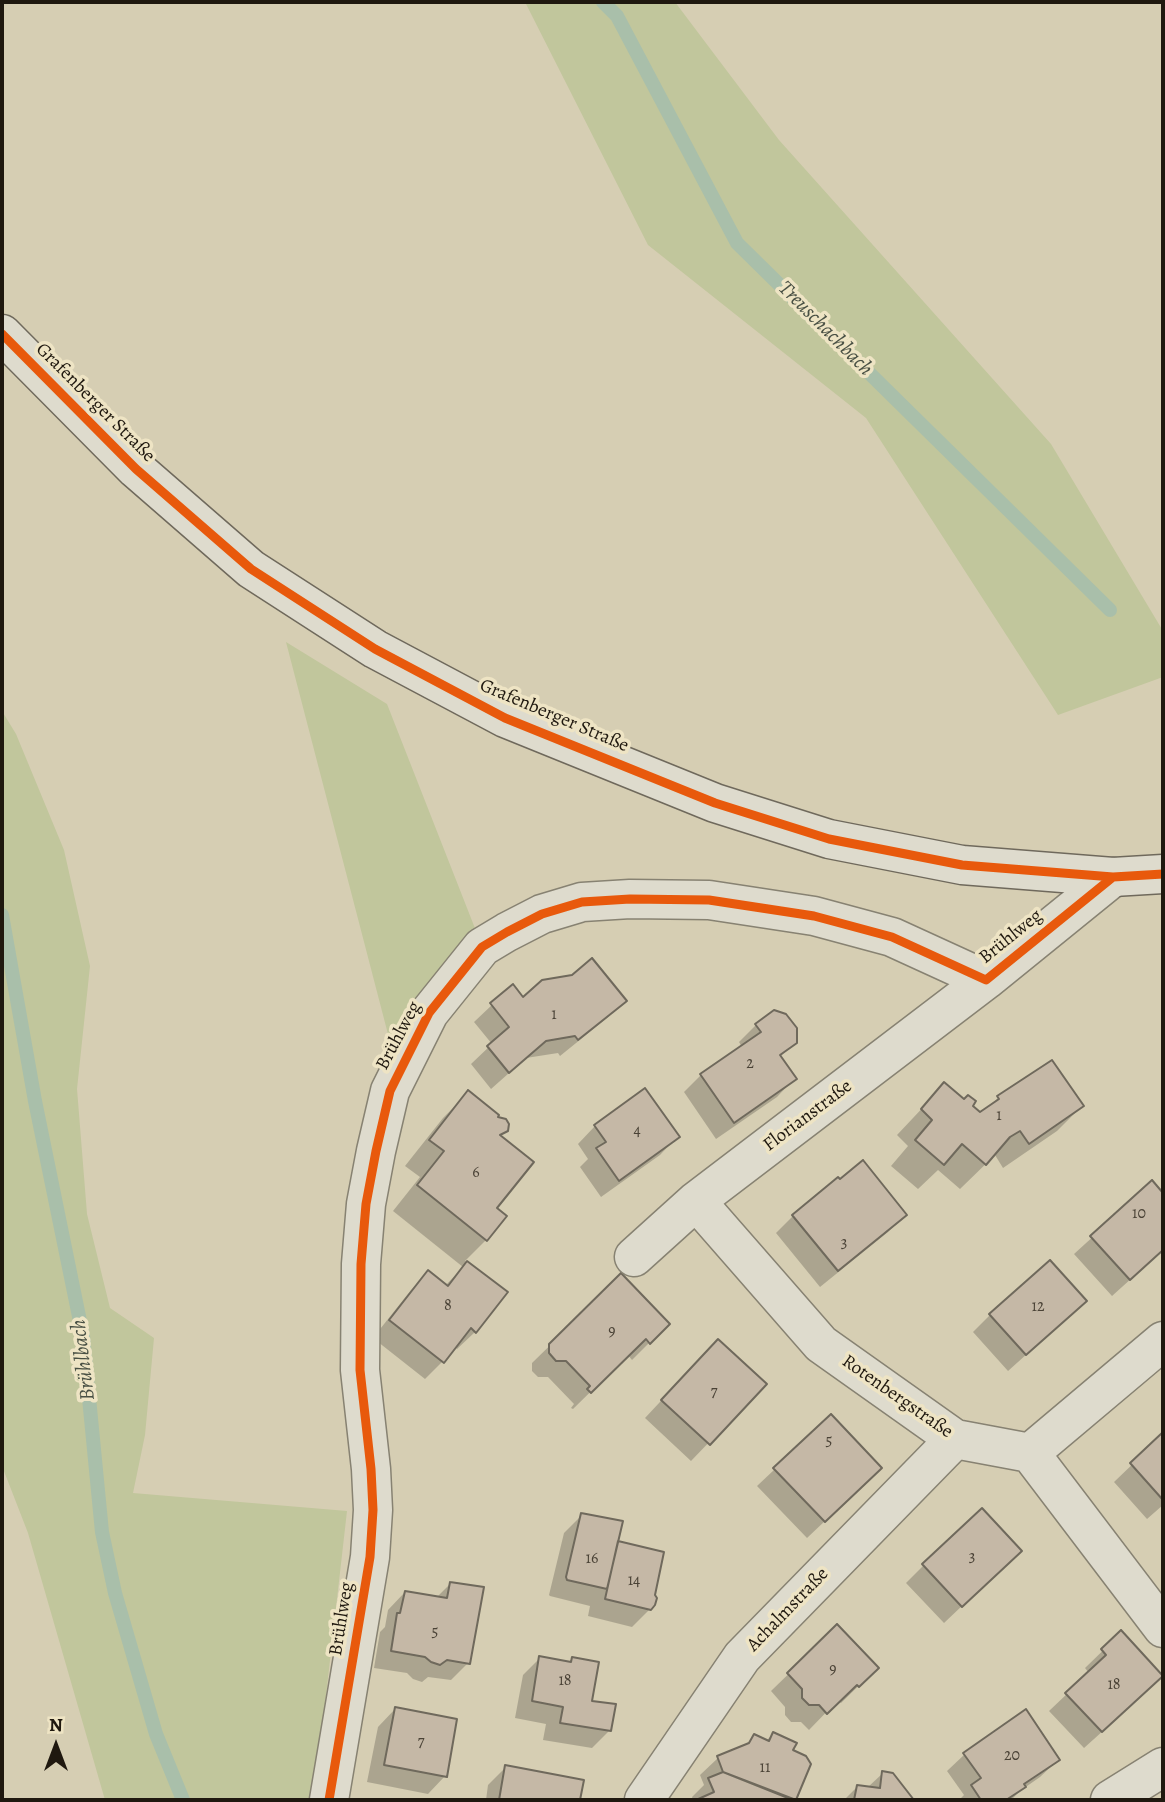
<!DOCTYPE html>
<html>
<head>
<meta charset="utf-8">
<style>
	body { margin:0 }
	#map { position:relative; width:1165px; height:1802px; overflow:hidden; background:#d6ceb3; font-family:Alegreya,serif }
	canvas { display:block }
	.frame { position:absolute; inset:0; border:4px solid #1f180f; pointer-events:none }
	.north { position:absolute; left:21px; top:1711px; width:70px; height:70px; -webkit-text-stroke:5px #eee4c4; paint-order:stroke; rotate:0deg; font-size:19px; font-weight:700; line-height:28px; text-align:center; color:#1f180f }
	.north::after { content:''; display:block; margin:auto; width:24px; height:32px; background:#1f180f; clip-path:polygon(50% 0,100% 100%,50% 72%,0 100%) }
</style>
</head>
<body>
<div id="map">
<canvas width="1165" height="1802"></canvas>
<div class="frame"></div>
<div class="north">N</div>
</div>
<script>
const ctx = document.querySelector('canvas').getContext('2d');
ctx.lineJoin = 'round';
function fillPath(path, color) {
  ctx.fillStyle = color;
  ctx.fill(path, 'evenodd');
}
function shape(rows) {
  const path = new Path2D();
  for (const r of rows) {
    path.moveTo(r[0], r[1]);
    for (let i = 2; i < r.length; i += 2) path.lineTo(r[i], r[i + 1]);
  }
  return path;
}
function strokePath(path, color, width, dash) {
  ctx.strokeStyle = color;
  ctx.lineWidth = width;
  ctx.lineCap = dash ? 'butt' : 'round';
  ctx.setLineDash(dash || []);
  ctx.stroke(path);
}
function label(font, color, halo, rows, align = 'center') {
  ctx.font = font + ' Alegreya,serif';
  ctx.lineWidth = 7;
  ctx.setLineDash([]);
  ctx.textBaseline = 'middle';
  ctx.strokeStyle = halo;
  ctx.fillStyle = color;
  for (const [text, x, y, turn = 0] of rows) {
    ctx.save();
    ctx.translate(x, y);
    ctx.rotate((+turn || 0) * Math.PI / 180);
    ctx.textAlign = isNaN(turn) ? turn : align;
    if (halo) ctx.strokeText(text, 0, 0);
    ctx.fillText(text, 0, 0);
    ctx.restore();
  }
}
fillPath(shape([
	[525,2,675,2,779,140,1051,444,1163,631,1163,677,1058,715,866,418,648,245],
	[286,642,387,704,478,936,426,986,389,1038],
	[2,711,16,734,64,850,90,966,77,1089,87,1214,110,1308,154,1338,145,1435,133,1493,347,1511,320,1748,310,1800,105,1800,28,1533,2,1466]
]), '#c1c69c');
fillPath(shape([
	[512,986,523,1000,625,1001,607,1018,560,1056,558,1053,526,1058,491,1089,471,1064,492,1044,474,1022],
	[756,1025,795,1042,779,1058,794,1079,777,1097,716,1139,684,1092,701,1075,742,1047,739,1042],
	[945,1084,980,1114,998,1098,1082,1106,1057,1131,1003,1168,995,1155,960,1189,938,1170,918,1189,891,1166,908,1146,897,1135],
	[468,1093,506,1130,500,1137,495,1208,486,1240,465,1261,505,1293,475,1332,457,1349,454,1346,442,1362,425,1379,373,1338,411,1290,428,1273,445,1286,463,1267,393,1211,420,1177,405,1166,443,1118],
	[595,1126,677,1137,660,1155,601,1197,580,1167,588,1159,578,1144],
	[1152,1183,1163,1195,1163,1250,1112,1296,1074,1254],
	[905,1214,888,1232,820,1287,776,1233,793,1216],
	[621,1276,668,1324,632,1360,628,1355,573,1409,571,1408,574,1404,548,1377,538,1377,532,1371,532,1363],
	[990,1315,1067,1318,1008,1371,973,1332],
	[701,1358,765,1384,691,1461,645,1418],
	[1163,1435,1163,1505,1147,1519,1114,1482],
	[775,1469,863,1485,807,1538,757,1486],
	[582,1515,616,1543,650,1609,632,1627,588,1616,590,1606,550,1596,549,1595,564,1533],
	[924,1565,1002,1568,944,1623,906,1583],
	[450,1584,468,1663,451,1680,428,1677,422,1682,413,1679,407,1673,374,1668,380,1632,385,1627,388,1610,405,1592,436,1598],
	[837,1627,877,1668,841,1703,838,1700,809,1730,801,1722,791,1722,785,1715,785,1707,771,1691],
	[1121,1633,1144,1694,1084,1748,1049,1711,1089,1673,1085,1668],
	[540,1658,568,1663,573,1658,590,1702,609,1731,592,1748,543,1740,546,1724,515,1718,523,1675],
	[395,1709,445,1776,428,1794,367,1782,378,1727],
	[773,1734,791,1751,809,1764,794,1800,693,1800,692,1797,704,1785,700,1775,718,1758,743,1747,754,1737,766,1741],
	[965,1754,1058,1760,1040,1777,1020,1791,1011,1800,959,1800,964,1795,947,1771],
	[506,1767,582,1781,578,1800,486,1800,488,1785],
	[883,1773,892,1775,911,1800,844,1800,857,1787,867,1788]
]), '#0003');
strokePath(shape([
	[603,2,617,16,737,243,1110,610],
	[2,915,35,1101,83,1336,102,1532,115,1593,156,1734,183,1800]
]), '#a9bfaa', 14);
const building = shape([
	[592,958,627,1001,578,1040,575,1036,546,1041,509,1073,487,1046,509,1027,490,1003,513,984,523,997,542,980,572,975,592,958],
	[774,1010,786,1014,797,1028,797,1043,780,1055,797,1079,734,1123,700,1074,761,1032,755,1024,774,1010],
	[1052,1060,1084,1106,1029,1144,1020,1131,1010,1137,986,1165,962,1144,944,1165,915,1140,932,1120,921,1109,944,1082,964,1099,968,1095,976,1101,973,1106,980,1112,999,1099,997,1096,1052,1060],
	[645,1088,680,1137,619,1181,596,1148,606,1142,594,1125,645,1088],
	[468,1090,499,1115,498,1117,506,1119,509,1124,508,1131,500,1135,534,1162,497,1208,507,1216,487,1241,417,1185,444,1151,429,1140,468,1090],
	[863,1160,907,1215,838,1271,792,1215,838,1177,840,1179,863,1160],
	[1152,1180,1163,1193,1163,1250,1130,1280,1090,1236,1152,1180],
	[1050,1260,1087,1301,1026,1355,989,1314,1050,1260],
	[467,1261,508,1292,476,1333,471,1328,444,1363,389,1320,428,1270,448,1286,467,1261],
	[621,1273,670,1324,650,1344,646,1339,591,1393,587,1389,590,1386,566,1361,556,1361,549,1353,549,1344,621,1273],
	[718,1339,767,1384,710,1445,661,1400,718,1339],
	[831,1414,882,1468,825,1522,773,1468,831,1414],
	[1163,1432,1163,1500,1130,1463,1163,1432],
	[982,1508,1022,1551,962,1607,922,1564,982,1508],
	[581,1513,623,1521,607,1589,567,1580,566,1577,581,1513],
	[618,1541,664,1552,655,1595,657,1598,655,1605,651,1610,605,1599,618,1541],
	[450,1582,484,1587,470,1664,447,1660,440,1665,431,1662,425,1657,391,1651,397,1613,400,1613,405,1591,447,1598,450,1582],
	[837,1624,879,1668,859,1687,857,1685,827,1714,819,1705,809,1705,802,1698,802,1689,787,1673,837,1624],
	[1121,1630,1163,1676,1102,1732,1065,1693,1106,1655,1101,1649,1121,1630],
	[539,1656,571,1662,572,1657,599,1662,592,1701,616,1704,611,1731,560,1723,563,1707,532,1701,539,1656],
	[395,1707,457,1719,447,1777,384,1765,395,1707],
	[1026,1709,1060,1760,1024,1784,1026,1787,1006,1800,981,1800,971,1785,981,1778,963,1753,1026,1709],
	[773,1732,797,1743,793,1750,806,1756,811,1764,796,1800,723,1772,717,1756,749,1743,754,1734,769,1741,773,1732],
	[505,1765,584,1780,580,1800,499,1800,505,1765],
	[882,1771,893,1773,914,1800,854,1800,857,1785,880,1788,882,1771],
	[723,1772,793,1800,696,1800,714,1792,708,1778,723,1772]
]);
fillPath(building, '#c5b8a6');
strokePath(building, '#6f695c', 2);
const street = shape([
	[696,1201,821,1344,955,1439,1030,1453,1163,1628],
	[634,1257,696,1201,986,980],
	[1030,1453,1163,1341],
	[329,1800,370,1557,373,1510,371,1469,360,1370,361,1264,366,1204,376,1151,390,1091,429,1013,482,947,507,932,542,914,582,902,630,899,709,900,814,916,892,937,986,980,1113,877],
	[644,1800,742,1657,955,1439],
	[1110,1800,1163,1767]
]);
const secondary = shape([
	[2,334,136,469,251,569,375,649,505,718,715,803,829,839,962,865,1113,877,1163,874]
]);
strokePath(street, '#878272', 41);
strokePath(secondary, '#6f695c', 41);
strokePath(street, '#dedbcd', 38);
strokePath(secondary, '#dedbcd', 38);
strokePath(shape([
	[2,334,136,469,251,569,375,649,505,718,715,803,829,839,962,865,1113,877,1163,874],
	[329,1800,370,1557,373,1510,371,1469,360,1370,361,1264,366,1204,376,1151,390,1091,429,1013,482,947,507,932,542,914,582,902,630,899,709,900,814,916,892,937,986,980,1113,877]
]), '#e8590c', 9);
label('16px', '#4a4236', null, [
	["1",554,1015],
	["2",750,1064],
	["1",999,1116],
	["4",637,1131],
	["6",476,1173],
	["10",1139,1214],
	["3",844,1243],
	["8",448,1306],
	["12",1038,1307],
	["9",612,1332],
	["7",714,1392],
	["5",829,1441],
	["3",972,1557],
	["16",592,1559],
	["14",634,1581],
	["5",435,1632],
	["9",833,1670],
	["18",565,1681],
	["18",1114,1685],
	["7",421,1742],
	["20",1012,1756],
	["11",765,1768]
]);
label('19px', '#1f180f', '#eee4c4', [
	["Grafenberger Straße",95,403,45],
	["Grafenberger Straße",554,716,23],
	["Brühlweg",1011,937,-39],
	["Brühlweg",399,1036,-62],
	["Florianstraße",808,1116,-37],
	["Rotenbergstraße",897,1397,35],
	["Achalmstraße",788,1610,-46],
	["Brühlweg",342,1619,-81]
]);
label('italic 21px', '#495044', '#eee4c4', [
	["Treuschachbach",825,329,45],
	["Brühlbach",84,1360,-97]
]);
</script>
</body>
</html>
